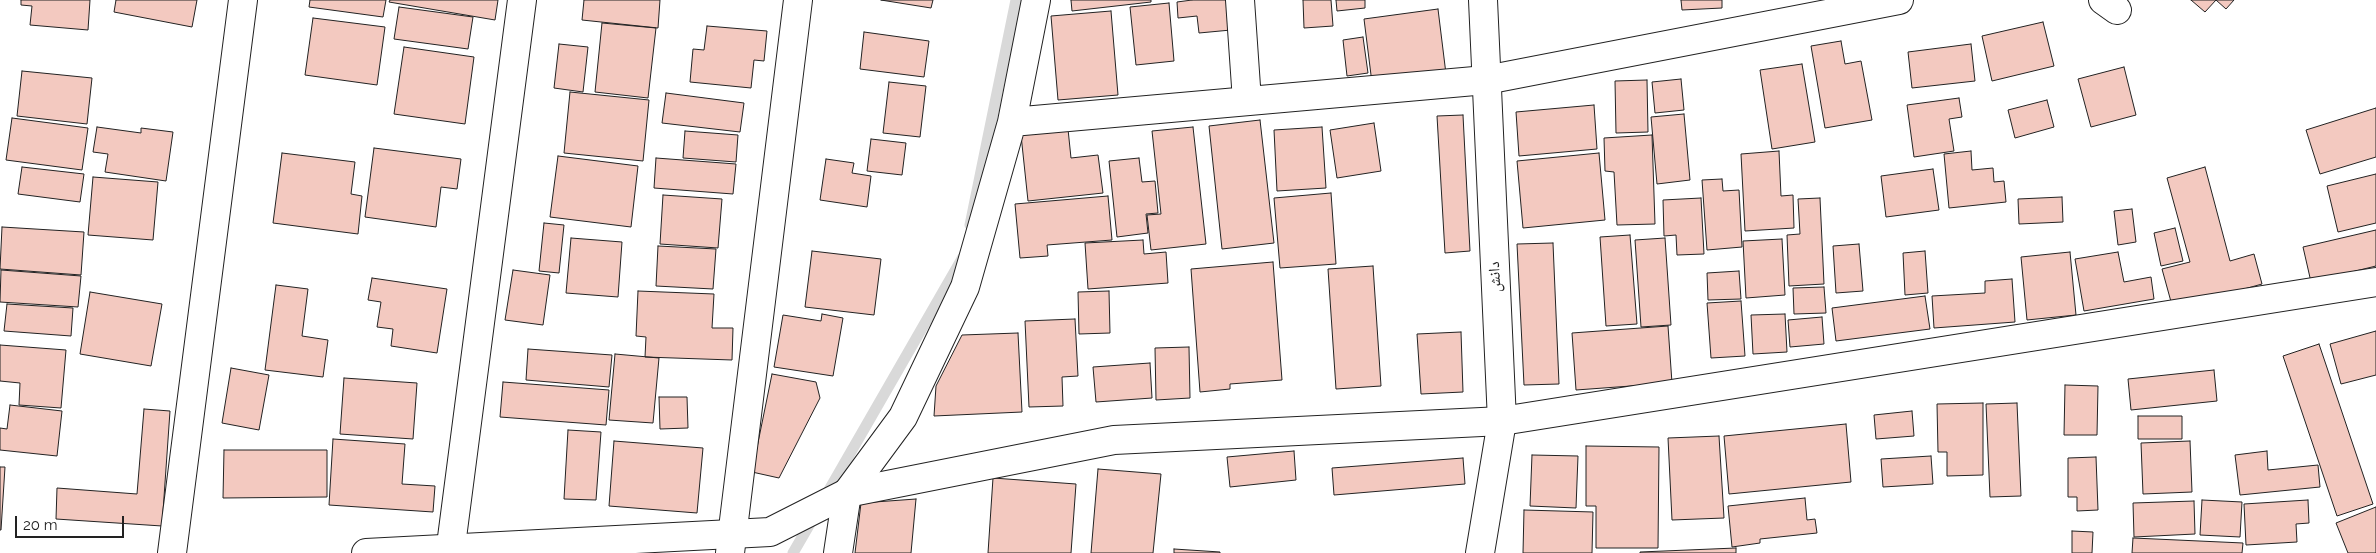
<!DOCTYPE html>
<html>
<head>
<meta charset="utf-8">
<style>
	body { margin:0 }
	#map { position:relative; width:2376px; height:553px; overflow:hidden; background:#fff; font-family:Raleway,sans-serif }
	canvas { display:block }
	.scale { position:absolute; left:15px; top:516px; width:109px; height:22px; box-sizing:border-box; border:2px solid #222; border-top:0; padding-left:6px; font-size:15px; line-height:18px; white-space:nowrap; color:#222; -webkit-text-stroke:4px #fff; paint-order:stroke }
</style>
</head>
<body>
<div id="map">
<canvas width="2376" height="553"></canvas>
<div class="scale">20 m</div>
</div>
<script>
const ctx = document.querySelector('canvas').getContext('2d');
ctx.lineJoin = 'round';
function shape(rows) {
  const path = new Path2D();
  for (const r of rows) {
    path.moveTo(r[0], r[1]);
    for (let i = 2; i < r.length; i += 2) path.lineTo(r[i], r[i + 1]);
  }
  return path;
}
function strokePath(path, color, width, dash) {
  ctx.strokeStyle = color;
  ctx.lineWidth = width;
  ctx.lineCap = dash ? 'butt' : 'round';
  ctx.setLineDash(dash || []);
  ctx.stroke(path);
}
function fillPath(path, color) {
  ctx.fillStyle = color;
  ctx.fill(path, 'evenodd');
}
function label(font, color, halo, rows, align = 'center') {
  ctx.font = font + ' Raleway,"Noto Naskh Arabic",sans-serif';
  ctx.lineWidth = 4;
  ctx.setLineDash([]);
  ctx.textBaseline = 'middle';
  ctx.strokeStyle = halo;
  ctx.fillStyle = color;
  for (const [text, x, y, turn = 0] of rows) {
    ctx.save();
    ctx.translate(x, y);
    ctx.rotate((+turn || 0) * Math.PI / 180);
    ctx.textAlign = isNaN(turn) ? turn : align;
    if (halo) ctx.strokeText(text, 0, 0);
    ctx.fillText(text, 0, 0);
    ctx.restore();
  }
}
strokePath(shape([
	[970,225,1016,0],
	[825,497,963,257],
	[793,553,815,515]
]), '#d9d9d9', 11);
const building = shape([
	[21,0,90,0,88,30,30,25,32,6,21,5,21,0],
	[116,0,197,0,192,27,114,12,116,0],
	[310,0,386,0,383,17,309,7,310,0],
	[390,0,498,0,495,20,389,2,390,0],
	[584,0,660,0,658,28,582,20,584,0],
	[881,0,933,0,931,8,881,0],
	[1071,0,1151,0,1151,2,1072,11,1071,0],
	[1192,0,1228,0,1231,30,1199,33,1197,16,1178,18,1177,2,1192,0],
	[1303,0,1331,0,1333,26,1304,28,1303,0],
	[1336,0,1365,0,1365,8,1337,11,1336,0],
	[1681,0,1722,0,1722,8,1682,10,1681,0],
	[2191,0,2234,0,2226,9,2216,0,2205,12,2191,0],
	[1169,3,1174,61,1136,65,1130,7,1169,3],
	[399,7,473,17,468,49,394,39,399,7],
	[1438,9,1446,74,1372,83,1364,19,1438,9],
	[1111,11,1118,95,1058,100,1051,16,1111,11],
	[313,18,385,27,377,85,305,75,313,18],
	[2043,22,2054,66,1992,81,1982,36,2043,22],
	[602,23,656,28,648,98,595,92,602,23],
	[707,26,767,31,764,61,754,60,751,88,690,82,693,49,704,50,707,26],
	[864,32,929,41,924,77,860,69,864,32],
	[1363,37,1368,73,1347,76,1343,40,1363,37],
	[1841,41,1845,64,1861,61,1872,120,1825,128,1811,46,1841,41],
	[559,44,588,47,583,92,554,88,559,44],
	[1971,44,1975,81,1912,88,1908,52,1971,44],
	[404,47,474,57,465,124,394,114,404,47],
	[1802,64,1815,142,1772,149,1760,70,1802,64],
	[2124,67,2136,115,2091,127,2078,79,2124,67],
	[22,71,92,78,87,124,17,116,22,71],
	[1681,79,1684,110,1655,113,1652,82,1681,79],
	[1647,80,1648,132,1616,133,1615,81,1647,80],
	[889,82,926,86,920,137,883,133,889,82],
	[570,92,649,100,643,161,564,153,570,92],
	[666,93,744,103,740,132,662,123,666,93],
	[1959,98,1962,117,1949,119,1954,151,1914,157,1907,105,1959,98],
	[2047,100,2054,127,2015,138,2008,110,2047,100],
	[1594,105,1597,149,1519,156,1516,112,1594,105],
	[2376,108,2376,157,2320,174,2306,130,2376,108],
	[1684,114,1690,180,1657,184,1651,117,1684,114],
	[1463,115,1470,251,1445,253,1437,116,1463,115],
	[12,118,88,128,82,170,6,160,12,118],
	[1260,120,1274,243,1222,249,1209,126,1260,120],
	[1374,123,1381,171,1337,178,1330,130,1374,123],
	[97,127,141,133,141,128,173,132,166,181,105,172,108,154,93,152,97,127],
	[1193,127,1206,244,1151,250,1147,215,1161,214,1152,131,1193,127],
	[1322,127,1326,188,1277,191,1274,130,1322,127],
	[1068,129,1071,158,1098,155,1103,193,1028,201,1021,135,1068,129],
	[685,131,738,135,736,162,683,158,685,131],
	[1652,135,1655,224,1617,225,1614,172,1605,171,1604,138,1652,135],
	[871,139,906,143,902,175,867,171,871,139],
	[374,148,461,159,457,189,441,187,436,227,365,217,374,148],
	[1779,151,1781,196,1793,195,1794,228,1745,231,1741,154,1779,151],
	[1971,151,1972,170,1993,168,1994,182,2004,181,2006,202,1949,208,1944,154,1971,151],
	[282,153,355,162,351,194,362,196,358,234,273,223,282,153],
	[1599,153,1605,220,1523,228,1517,161,1599,153],
	[558,156,638,166,631,227,550,217,558,156],
	[656,158,736,164,733,194,654,188,656,158],
	[1139,158,1142,182,1155,181,1158,213,1146,214,1148,233,1117,237,1109,161,1139,158],
	[826,159,854,163,852,173,871,176,867,207,820,200,826,159],
	[22,167,84,174,80,202,18,194,22,167],
	[2205,167,2230,261,2254,254,2262,284,2173,309,2162,269,2190,262,2167,178,2205,167],
	[1933,169,1939,210,1886,217,1881,176,1933,169],
	[2376,174,2376,223,2338,232,2327,186,2376,174],
	[93,177,158,182,153,240,88,235,93,177],
	[1722,179,1723,191,1739,190,1742,247,1707,250,1702,180,1722,179],
	[1331,193,1336,264,1280,268,1274,198,1331,193],
	[663,195,722,199,718,248,660,244,663,195],
	[1108,196,1112,240,1047,245,1048,256,1020,258,1015,204,1108,196],
	[2062,197,2063,222,2019,224,2018,199,2062,197],
	[1701,198,1704,254,1677,255,1676,235,1664,236,1663,200,1701,198],
	[1820,198,1824,284,1789,286,1787,235,1800,234,1798,199,1820,198],
	[2132,209,2136,242,2118,245,2114,211,2132,209],
	[544,223,564,225,559,273,539,271,544,223],
	[2,227,84,232,81,275,0,269,2,227],
	[2175,228,2183,261,2161,266,2154,233,2175,228],
	[2376,230,2376,266,2311,282,2303,247,2376,230],
	[1630,235,1637,324,1606,326,1600,237,1630,235],
	[571,238,622,242,618,297,566,293,571,238],
	[1665,238,1671,325,1641,327,1635,240,1665,238],
	[1782,239,1785,295,1746,298,1743,241,1782,239],
	[1143,240,1144,254,1166,252,1168,283,1088,289,1085,243,1143,240],
	[1553,243,1559,384,1524,385,1517,244,1553,243],
	[1859,244,1863,291,1836,293,1833,246,1859,244],
	[658,246,716,249,713,289,656,286,658,246],
	[812,251,881,259,874,315,805,307,812,251],
	[1925,251,1928,293,1905,295,1903,253,1925,251],
	[2070,252,2076,315,2027,320,2021,257,2070,252],
	[2118,252,2124,282,2151,277,2154,299,2084,311,2075,259,2118,252],
	[1273,262,1282,380,1230,384,1230,389,1200,392,1191,269,1273,262],
	[1373,266,1381,386,1336,389,1328,269,1373,266],
	[1,270,81,276,78,307,0,302,1,270],
	[513,270,550,275,543,325,505,320,513,270],
	[1739,271,1741,299,1708,300,1707,273,1739,271],
	[372,278,447,289,437,353,391,346,393,329,377,327,381,302,368,300,372,278],
	[2012,279,2015,322,1934,328,1932,296,1985,293,1985,281,2012,279],
	[276,285,308,289,302,336,328,340,323,377,265,370,276,285],
	[1824,287,1826,313,1794,314,1793,288,1824,287],
	[638,291,714,294,712,328,733,328,732,360,645,357,646,337,636,336,638,291],
	[1109,291,1110,333,1079,334,1078,292,1109,291],
	[90,292,162,304,151,366,80,354,90,292],
	[1925,296,1930,329,1836,341,1832,308,1925,296],
	[1741,301,1745,356,1711,358,1707,303,1741,301],
	[7,304,73,308,71,336,4,331,7,304],
	[822,314,843,318,833,376,774,367,783,315,821,321,822,314],
	[1785,314,1787,352,1753,354,1751,315,1785,314],
	[1822,317,1824,344,1790,347,1788,320,1822,317],
	[1075,319,1078,376,1062,377,1063,406,1029,407,1025,321,1075,319],
	[1668,326,1672,383,1576,390,1572,333,1668,326],
	[2376,331,2376,375,2341,384,2330,344,2376,331],
	[1461,332,1463,392,1421,394,1417,334,1461,332],
	[1018,333,1022,412,934,416,936,386,962,335,1018,333],
	[2319,344,2373,504,2337,516,2283,356,2319,344],
	[0,345,66,350,61,408,19,405,20,383,0,381,0,345],
	[1189,347,1190,398,1156,400,1155,348,1189,347],
	[528,349,612,355,609,387,526,380,528,349],
	[615,354,659,358,653,423,609,420,615,354],
	[1150,363,1152,398,1096,402,1093,367,1150,363],
	[231,368,269,375,259,430,222,423,231,368],
	[2214,370,2217,401,2131,410,2128,379,2214,370],
	[772,374,816,382,820,398,779,478,752,472,772,374],
	[344,378,417,383,413,439,340,434,344,378],
	[503,382,609,390,606,425,500,417,503,382],
	[2065,385,2098,386,2097,435,2064,435,2065,385],
	[659,397,687,397,688,428,660,429,659,397],
	[1983,403,1983,475,1947,476,1947,452,1938,452,1937,404,1983,403],
	[2017,403,2021,496,1990,497,1986,404,2017,403],
	[10,405,62,411,57,456,0,450,0,428,7,429,10,405],
	[144,409,170,411,162,526,56,519,57,488,137,494,144,409],
	[1912,411,1914,436,1876,439,1874,415,1912,411],
	[2138,416,2182,416,2182,439,2138,439,2138,416],
	[1846,424,1851,482,1729,494,1724,436,1846,424],
	[568,430,601,432,596,500,564,499,568,430],
	[1719,436,1724,518,1672,520,1668,438,1719,436],
	[333,439,405,444,402,484,435,486,433,512,329,505,333,439],
	[614,441,703,448,697,513,609,506,614,441],
	[2190,441,2192,492,2143,494,2141,443,2190,441],
	[1586,446,1659,447,1658,548,1596,548,1596,506,1586,506,1586,446],
	[224,450,327,450,327,497,223,498,224,450],
	[1294,451,1296,480,1230,487,1227,457,1294,451],
	[2267,451,2268,470,2318,465,2320,487,2240,495,2235,455,2267,451],
	[1532,455,1578,456,1576,508,1530,506,1532,455],
	[1931,456,1933,484,1883,487,1881,459,1931,456],
	[2096,457,2098,510,2077,511,2077,497,2068,497,2068,458,2096,457],
	[1463,458,1465,484,1334,495,1332,468,1463,458],
	[0,467,5,467,1,530,0,530,0,467],
	[1098,469,1161,474,1153,553,1091,553,1098,469],
	[993,478,1076,484,1071,553,988,553,993,478],
	[1805,498,1807,520,1815,519,1817,533,1760,539,1760,543,1732,547,1728,506,1805,498],
	[916,499,911,553,855,553,861,503,916,499],
	[2202,500,2242,502,2240,537,2200,535,2202,500],
	[2308,500,2309,523,2296,524,2297,542,2246,545,2244,504,2308,500],
	[2194,501,2195,534,2134,537,2133,503,2194,501],
	[2376,507,2376,553,2348,553,2336,523,2376,507],
	[1524,510,1593,512,1592,553,1523,553,1524,510],
	[2072,531,2093,532,2092,553,2072,553,2072,531],
	[2133,538,2243,543,2242,553,2132,553,2133,538],
	[1736,548,1736,553,1640,553,1640,552,1736,548],
	[1174,549,1220,552,1220,553,1174,553,1174,549]
]);
fillPath(building, '#f3c9c0');
strokePath(building, '#222', 1);
const minor = shape([
	[1240,0,1247,101],
	[2103,0,2117,10],
	[1012,122,1486,80,1899,0],
	[172,553,243,0],
	[450,553,522,0],
	[730,553,798,0],
	[838,553,847,493,903,417,965,287,1012,122,1036,0]
]);
const tertiary = shape([
	[366,553,770,532,847,493,1114,440,1502,421,2376,282]
]);
const secondary = shape([
	[1480,553,1502,421,1483,0]
]);
strokePath(minor, '#222', 30);
strokePath(tertiary, '#222', 30);
strokePath(secondary, '#222', 30);
strokePath(minor, '#fff', 28);
strokePath(tertiary, '#fff', 28);
strokePath(secondary, '#fff', 28);
label('16px', '#222', '#fff', [
	["دانش",1495,277,-93]
]);
</script>
</body>
</html>
